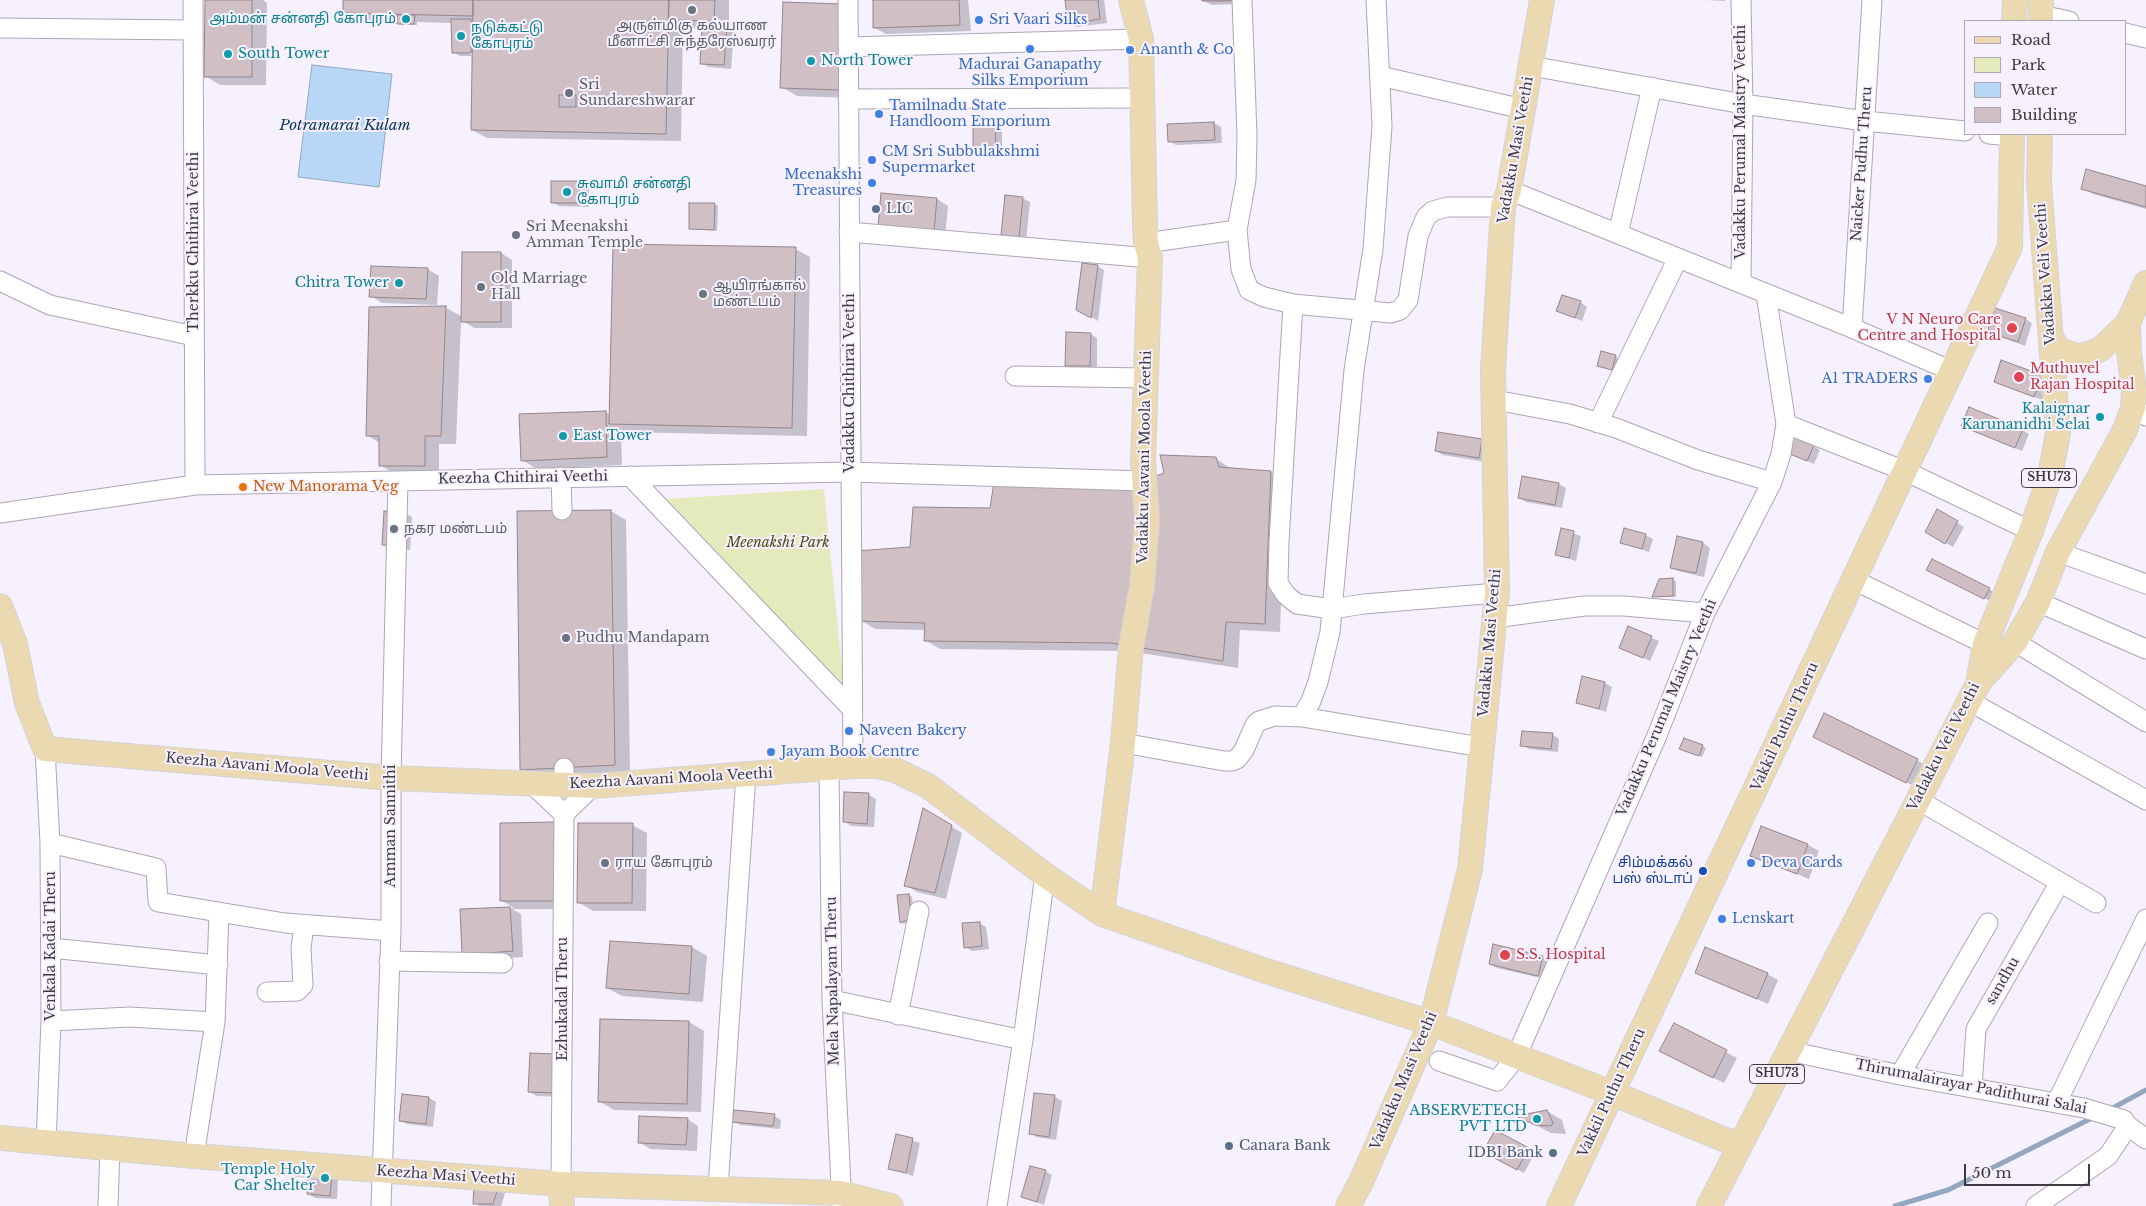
<!DOCTYPE html>
<html>
<head>
<meta charset="utf-8">
<style>
	body { margin:0 }
	#map { position:relative; width:2146px; height:1206px; overflow:hidden; background:#f7f0fe; font-family:"Libre Baskerville",serif }
	canvas { display:block }
	.legend { position:absolute; left:1964px; top:20px; width:162px; height:115px; box-sizing:border-box; background:#f7f0fe; border:1px solid #ada8b2; margin:0; padding:6px 9px; list-style:none; font-size:15px; color:#3d3b40 }
	.legend li { display:flex; align-items:center; gap:10px; height:25px }
	.legend b { width:25px; border:1px solid #ada8b2 }
	.scale { position:absolute; left:1964px; top:1164px; width:126px; height:22px; box-sizing:border-box; border:2px solid #3d3b40; border-top:0; padding-left:6px; font-size:15px; line-height:18px; white-space:nowrap; color:#3d3b40; -webkit-text-stroke:4px #f7f0fe; paint-order:stroke }
</style>
</head>
<body>
<div id="map">
<canvas width="2146" height="1206"></canvas>
<ul class="legend">
<li><b style="height:6px;background:#ebd9b2"></b>Road</li>
<li><b style="height:14px;background:#e5eabd"></b>Park</li>
<li><b style="height:14px;background:#b8d7f7"></b>Water</li>
<li><b style="height:14px;background:#d0bfc5"></b>Building</li>
</ul>
<div class="scale">50 m</div>
</div>
<script>
const ctx = document.querySelector('canvas').getContext('2d');
ctx.lineJoin = 'round';
function fillPath(path, color) {
  ctx.fillStyle = color;
  ctx.fill(path, 'evenodd');
}
function shape(rows) {
  const path = new Path2D();
  for (const r of rows) {
    path.moveTo(r[0], r[1]);
    for (let i = 2; i < r.length; i += 2) path.lineTo(r[i], r[i + 1]);
  }
  return path;
}
function strokePath(path, color, width, dash) {
  ctx.strokeStyle = color;
  ctx.lineWidth = width;
  ctx.lineCap = dash ? 'butt' : 'round';
  ctx.setLineDash(dash || []);
  ctx.stroke(path);
}
function label(font, color, halo, rows, align = 'center') {
  ctx.font = font + ' "Libre Baskerville","Noto Sans Tamil",serif';
  ctx.lineWidth = 4;
  ctx.setLineDash([]);
  ctx.textBaseline = 'middle';
  ctx.strokeStyle = halo;
  ctx.fillStyle = color;
  for (const [text, x, y, turn = 0] of rows) {
    ctx.save();
    ctx.translate(x, y);
    ctx.rotate((+turn || 0) * Math.PI / 180);
    ctx.textAlign = isNaN(turn) ? turn : align;
    if (halo) ctx.strokeText(text, 0, 0);
    ctx.fillText(text, 0, 0);
    ctx.restore();
  }
}
fillPath(shape([
	[824,489,844,689,667,499]
]), '#e5eabd');
const water = shape([
	[312,65,392,74,379,187,298,177,312,65]
]);
fillPath(water, '#b8d7f7');
strokePath(water, '#93a8c0', 1);
fillPath(shape([
	[206,0,263,0,267,3,266,85,220,85,205,76],
	[344,0,729,0,729,28,734,31,731,69,709,67,701,63,703,29,683,28,681,141,487,138,472,130,473,56,460,56,453,52,453,23,417,22,417,25,401,25,398,22,359,21,344,13],
	[466,49,473,53,473,56,465,51],
	[874,0,968,0,971,31,886,34,875,28],
	[1066,0,1104,0,1107,23,1076,27,1069,23],
	[1203,0,1238,0,1238,4,1211,5],
	[1706,0,1725,0,1725,1],
	[785,3,853,98,797,96,782,87],
	[995,122,1002,126,1002,158,981,158,974,154],
	[1214,123,1221,127,1222,143,1176,145,1169,141],
	[582,183,589,187,589,207,559,206,552,202],
	[2146,187,2146,209,2093,194,2082,188],
	[882,194,937,199,948,206,945,237,879,225],
	[1022,198,1030,202,1026,240,1010,238,1002,234],
	[714,204,718,206,717,231,690,228],
	[795,249,810,257,807,436,625,432,621,429,622,465,537,469,522,460,605,412,611,415],
	[463,253,501,253,512,260,512,328,474,328,461,320,456,444,439,444,439,474,395,474,380,465,380,443,367,435,446,308,463,317],
	[1097,266,1104,270,1098,321,1078,309],
	[427,269,439,276,437,305,382,303,371,296],
	[1580,302,1587,307,1582,321,1558,311],
	[2025,319,2032,323,2025,346,1988,332],
	[1090,334,1097,338,1097,370,1074,369,1067,365],
	[1615,356,1618,358,1615,371,1598,366],
	[2041,376,2049,380,2042,400,1995,381],
	[1970,429,2022,430,2029,434,2022,451],
	[1481,440,1488,444,1486,462,1443,455,1436,451],
	[1813,446,1820,450,1814,464,1787,452],
	[1215,458,1231,469,1270,472,1285,480,1280,632,1240,630,1238,668,1127,651,940,649,925,640,926,630,875,629,860,620,911,548,991,510,1126,488],
	[1559,484,1566,488,1562,508,1526,502,1519,498],
	[611,511,626,520,630,773,536,778,521,769,518,512],
	[1938,511,1964,527,1953,547,1926,531],
	[405,513,412,517,410,550,390,549,383,545],
	[1562,530,1581,536,1576,561,1556,555],
	[1645,535,1653,539,1649,552,1621,542],
	[1678,538,1703,543,1710,548,1704,577,1678,571,1671,567],
	[1935,573,1989,589,1996,593,1992,602],
	[1673,580,1676,581,1676,597,1654,596],
	[1629,628,1659,641,1650,661,1620,647],
	[1605,683,1612,687,1606,712,1577,702],
	[1552,734,1559,739,1558,752,1529,749,1522,745],
	[1684,739,1706,748,1702,757,1684,750],
	[1825,743,1917,760,1928,767,1918,788],
	[869,795,876,799,874,827,851,826,844,821],
	[935,816,962,833,946,899,917,892,906,885],
	[501,824,570,909,512,909,521,914,523,957,475,960,461,911,514,908,502,901],
	[632,825,647,833,646,911,593,911,578,902],
	[1808,845,1819,851,1809,879,1752,855],
	[909,895,912,897,914,920,904,924,901,922],
	[979,923,986,927,989,949,972,951,965,947],
	[692,947,707,956,703,1002,622,996,607,988],
	[1542,957,1549,961,1545,979,1497,968,1490,964],
	[1696,973,1767,974,1778,980,1768,1004],
	[689,1022,704,1031,701,1112,614,1110,599,1101],
	[1674,1024,1737,1058,1724,1083,1672,1057],
	[557,1055,562,1097,537,1096,530,1092],
	[403,1096,429,1098,436,1102,433,1127,407,1124,400,1120],
	[1055,1097,1062,1101,1056,1140,1037,1137,1030,1133],
	[1547,1111,1562,1120,1566,1134,1551,1133,1520,1117],
	[774,1116,781,1120,780,1129,741,1125,734,1121],
	[687,1119,698,1126,697,1151,650,1149,639,1142],
	[1495,1132,1535,1153,1524,1173,1485,1152],
	[897,1136,920,1143,913,1176,890,1168],
	[1045,1171,1052,1175,1044,1205,1022,1197],
	[331,1175,338,1179,337,1199,315,1198,308,1194],
	[475,1186,506,1190,501,1206,479,1206,475,1203]
]), '#0003');
strokePath(shape([
	[2109,1110,2146,1090],
	[1895,1206,1948,1190,2094,1117]
]), '#93a8c0', 5);
const building = shape([
	[205,0,252,0,252,77,204,77,205,0],
	[343,0,473,0,473,16,343,13,343,0],
	[473,0,669,0,666,134,471,130,473,0],
	[669,0,715,0,714,21,668,20,669,0],
	[873,0,959,0,960,25,873,28,873,0],
	[1065,0,1098,0,1100,19,1068,24,1065,0],
	[1202,0,1231,0,1231,1,1202,1,1202,0],
	[783,2,842,4,839,90,780,88,783,2],
	[397,15,415,15,414,24,397,24,397,15],
	[451,19,471,19,471,53,452,53,451,19],
	[702,24,727,25,724,65,700,64,702,24],
	[559,95,576,95,576,107,559,107,559,95],
	[973,121,996,121,995,155,973,154,973,121],
	[1214,122,1215,140,1168,142,1167,124,1214,122],
	[2086,169,2146,186,2146,207,2081,189,2086,169],
	[551,181,583,181,582,203,551,203,551,181],
	[881,193,937,198,934,231,878,226,881,193],
	[1005,195,1023,197,1019,237,1001,235,1005,195],
	[689,203,715,203,714,230,689,229,689,203],
	[613,244,796,247,792,428,609,424,613,244],
	[462,252,501,252,501,322,461,322,462,252],
	[1082,263,1098,265,1091,318,1076,310,1082,263],
	[371,266,428,268,426,299,369,297,371,266],
	[1562,295,1581,301,1575,318,1556,311,1562,295],
	[446,306,441,436,425,436,425,466,379,466,379,436,366,436,369,307,446,306],
	[1995,308,2026,318,2018,342,1987,332,1995,308],
	[1066,332,1091,333,1090,366,1065,366,1066,332],
	[1601,351,1616,355,1612,370,1597,366,1601,351],
	[2001,360,2042,375,2034,397,1994,382,2001,360],
	[1969,407,2023,429,2015,448,1961,426,1969,407],
	[606,411,607,457,521,461,519,414,606,411],
	[1438,432,1482,439,1479,458,1435,451,1438,432],
	[1792,436,1814,445,1807,461,1785,452,1792,436],
	[1160,455,1216,457,1219,467,1271,471,1265,624,1226,622,1223,661,1111,643,924,641,925,623,859,621,856,551,910,547,913,507,990,508,994,482,1126,487,1164,473,1160,455],
	[1522,476,1559,483,1555,505,1518,498,1522,476],
	[1937,509,1958,521,1945,544,1925,532,1937,509],
	[611,510,615,765,520,770,517,511,611,510],
	[384,511,406,512,403,546,382,545,384,511],
	[1561,528,1574,531,1569,558,1555,555,1561,528],
	[1624,528,1646,534,1642,549,1620,543,1624,528],
	[1677,536,1703,542,1696,573,1670,568,1677,536],
	[1932,559,1990,588,1984,599,1926,570,1932,559],
	[1673,578,1673,596,1652,597,1659,579,1673,578],
	[1628,626,1652,636,1643,658,1619,648,1628,626],
	[1582,676,1605,682,1599,709,1576,703,1582,676],
	[1824,713,1918,759,1906,783,1813,737,1824,713],
	[1522,731,1553,733,1551,749,1520,746,1522,731],
	[1684,738,1703,745,1699,756,1679,749,1684,738],
	[844,792,869,793,867,824,843,822,844,792],
	[923,808,952,825,935,893,904,886,923,808],
	[555,822,556,901,500,901,500,823,555,822],
	[578,823,633,823,632,903,577,903,578,823],
	[1761,826,1808,844,1797,874,1750,856,1761,826],
	[909,894,911,918,900,923,897,895,909,894],
	[510,907,513,951,462,955,460,909,510,907],
	[980,922,982,946,964,948,962,923,980,922],
	[610,941,692,946,689,994,606,988,610,941],
	[1493,944,1543,956,1538,976,1489,964,1493,944],
	[1705,947,1768,973,1757,999,1695,973,1705,947],
	[600,1019,689,1021,687,1104,598,1102,600,1019],
	[1674,1023,1727,1050,1713,1078,1659,1051,1674,1023],
	[530,1053,557,1054,556,1093,528,1092,530,1053],
	[1034,1093,1055,1095,1049,1137,1029,1134,1034,1093],
	[402,1094,429,1097,426,1124,399,1121,402,1094],
	[734,1110,775,1114,773,1126,732,1122,734,1110],
	[1547,1110,1553,1123,1551,1126,1535,1125,1516,1116,1547,1110],
	[639,1116,688,1118,686,1145,638,1143,639,1116],
	[1495,1130,1529,1148,1517,1170,1483,1152,1495,1130],
	[896,1134,913,1138,906,1173,888,1169,896,1134],
	[1030,1166,1046,1170,1037,1202,1021,1197,1030,1166],
	[308,1172,332,1174,330,1196,307,1194,308,1172],
	[474,1185,499,1185,493,1204,473,1204,474,1185]
]);
fillPath(building, '#d0bfc5');
strokePath(building, '#95858b', 1);
const minor = shape([
	[193,0,195,485],
	[848,0,853,766],
	[1242,0,1247,135,1246,180,1237,230,1241,269,1249,290,1264,297,1293,304,1391,313,1400,310,1408,300,1418,236,1426,217,1433,211,1447,207,1503,207],
	[2041,15,2069,21],
	[0,28,193,30],
	[2125,33,2146,38],
	[848,47,1141,39],
	[1531,66,1743,104,1865,121,1965,131],
	[1380,76,1523,109],
	[848,99,1142,98],
	[1989,134,2012,136],
	[1509,190,1852,328,1952,371],
	[849,232,1150,258],
	[1618,234,1652,87],
	[1146,243,1237,230],
	[0,281,50,305,194,336],
	[1741,283,1743,104,1741,0],
	[1293,304,1279,542,1278,583,1286,595,1297,604,1332,609,1364,604,1497,593],
	[1852,328,1872,0],
	[1015,376,1146,378],
	[1495,400,1570,414,1616,428,1698,460,1772,482],
	[2133,408,2146,416],
	[1598,423,1678,258],
	[1786,424,1905,471,2031,531],
	[630,476,852,709],
	[561,477,562,510],
	[0,513,195,485,850,472,1144,481],
	[2058,552,2146,584],
	[1854,580,1985,644],
	[2038,602,2146,649],
	[1494,618,1584,606,1624,606,1705,613],
	[2015,642,2146,722],
	[1969,701,2146,800],
	[1302,717,1311,701,1318,682,1330,632,1354,370,1373,249,1382,126,1376,0],
	[1123,743,1224,761,1232,761,1237,759,1244,750,1255,725,1259,721,1275,716,1302,717,1481,747],
	[45,749,50,843,51,1021,46,1143],
	[829,769,832,1000,842,1206],
	[532,784,564,814,593,786],
	[564,785,564,768],
	[1918,800,2096,903],
	[50,843,156,868,158,902,285,923,391,931],
	[51,948,218,965],
	[389,961,503,963],
	[267,992,297,991,303,985,301,948,304,925],
	[832,1000,1023,1040],
	[898,1015,919,911],
	[51,1021,130,1017,215,1022],
	[1789,1051,1900,1075,2084,1108,2124,1120,2128,1126,2146,1139],
	[1439,1061,1497,1081,1516,1057,1656,738,1705,613,1772,482,1781,454,1786,424,1766,294],
	[1900,1075,1988,923],
	[1972,1087,1976,1029,2060,882],
	[2057,1102,2146,919],
	[194,1156,215,1022,219,914],
	[561,1184,564,814],
	[718,1188,746,775],
	[108,1206,110,1148],
	[381,1206,391,931,391,778,398,481],
	[997,1206,1023,1040,1045,875],
	[2036,1206,2108,1156,2128,1126]
]);
const major = shape([
	[2014,21,2015,0],
	[2041,21,2041,0],
	[2051,337,2058,349,2076,356,2089,354,2101,349,2128,323,2146,283],
	[0,606,15,644,27,703,45,749,391,778,593,786,853,766,878,766,895,770,928,786,1045,875,1102,914,1263,970,1431,1023,1612,1093,1740,1146],
	[1979,682,2015,642,2038,602,2058,552,2125,430,2133,408,2134,390,2129,353,2128,323],
	[1102,914,1123,743,1131,647,1142,586,1147,521,1143,461,1150,258,1146,243,1145,225,1141,39,1131,0],
	[0,1138,194,1156,561,1184,840,1193,891,1206],
	[561,1184,562,1206],
	[1348,1206,1360,1184,1431,1023,1470,869,1497,593,1493,369,1503,207,1509,190,1542,0],
	[1559,1206,2010,247,2012,134],
	[1709,1206,1978,684,1985,644,2031,531,2050,476,2058,433,2039,183,2040,134]
]);
strokePath(minor, '#ada6b4', 21);
strokePath(major, '#d4d4d5', 26);
strokePath(minor, '#fff', 19);
strokePath(major, '#ebd9b2', 24);
for (const [x, y, r, color] of [
	[692,10,5,"#6b7280"],
	[406,19,5,"#0f9aa8"],
	[979,20,5,"#3f7fe0"],
	[461,36,5,"#0f9aa8"],
	[1030,49,5,"#3f7fe0"],
	[1130,50,5,"#3f7fe0"],
	[228,54,5,"#0f9aa8"],
	[811,61,5,"#0f9aa8"],
	[569,93,5,"#6b7280"],
	[879,114,5,"#3f7fe0"],
	[872,160,5,"#3f7fe0"],
	[872,183,5,"#3f7fe0"],
	[567,192,5,"#0f9aa8"],
	[876,209,5,"#5c6f8a"],
	[516,235,5,"#6b7280"],
	[399,283,5,"#0f9aa8"],
	[481,287,5,"#6b7280"],
	[703,294,5,"#6b7280"],
	[2012,328,6,"#e0444e"],
	[2019,377,6,"#e0444e"],
	[1928,379,5,"#3f7fe0"],
	[2100,417,5,"#0f9aa8"],
	[563,436,5,"#0f9aa8"],
	[243,487,5,"#e8710a"],
	[394,529,5,"#6b7280"],
	[566,638,5,"#6b7280"],
	[849,731,5,"#3f7fe0"],
	[771,752,5,"#3f7fe0"],
	[605,863,5,"#6b7280"],
	[1751,863,5,"#3f7fe0"],
	[1703,871,5,"#1a4fb4"],
	[1722,919,5,"#3f7fe0"],
	[1505,955,6,"#e0444e"],
	[1537,1119,5,"#0f9aa8"],
	[1229,1146,5,"#5c6f8a"],
	[1553,1153,5,"#5c6f8a"],
	[325,1178,5,"#0f9aa8"]
]) {
  const dot = new Path2D();
  dot.arc(x, y, r, 0, 2 * Math.PI);
  ctx.fillStyle = color;
  ctx.fill(dot);
  strokePath(dot, '#f7f0fe', 2);
}
for (const [x, y, w] of [
	[2049,478,55],
	[1777,1074,55]
]) {
  const box = new Path2D();
  box.roundRect(x - w / 2, y - 9.5, w, 19, 4);
  ctx.fillStyle = '#f7f0fe';
  ctx.fill(box);
  strokePath(box, '#3d3b40', 1);
}
label('bold 12px', '#3d3b40', null, [
	["SHU73",2049,478],
	["SHU73",1777,1074]
]);
label('14px', '#0d838f', '#f7f0fe', [
	["அம்மன் சன்னதி கோபுரம்",396,19],
	["நடுக்கட்டு",471,28,"left"],
	["கோபுரம்",471,44,"left"],
	["South Tower",238,54,"left"],
	["North Tower",821,61,"left"],
	["சுவாமி சன்னதி",577,184,"left"],
	["கோபுரம்",577,200,"left"],
	["Chitra Tower",389,283],
	["Kalaignar",2090,409],
	["Karunanidhi Selai",2090,425],
	["East Tower",573,436,"left"],
	["ABSERVETECH",1527,1111],
	["PVT LTD",1527,1127],
	["Temple Holy",315,1170],
	["Car Shelter",315,1186]
], 'right');
label('14px', '#366cbe', '#f7f0fe', [
	["Sri Vaari Silks",989,20],
	["Ananth & Co",1140,50],
	["Madurai Ganapathy",1030,65,"center"],
	["Silks Emporium",1030,81,"center"],
	["Tamilnadu State",889,106],
	["Handloom Emporium",889,122],
	["CM Sri Subbulakshmi",882,152],
	["Supermarket",882,168],
	["Meenakshi",862,175,"right"],
	["Treasures",862,191,"right"],
	["A1 TRADERS",1918,379,"right"],
	["Naveen Bakery",859,731],
	["Jayam Book Centre",781,752],
	["Deva Cards",1761,863],
	["Lenskart",1732,919]
], 'left');
label('14px', '#5b616d', '#f7f0fe', [
	["அருள்மிகு கல்யாண",692,26,"center"],
	["மீனாட்சி சுந்தரேஸ்வரர்",692,42,"center"],
	["Sri",579,85],
	["Sundareshwarar",579,101],
	["Sri Meenakshi",526,227],
	["Amman Temple",526,243],
	["Old Marriage",491,279],
	["Hall",491,295],
	["ஆயிரங்கால்",713,286],
	["மண்டபம்",713,302],
	["நகர மண்டபம்",404,529],
	["Pudhu Mandapam",576,638],
	["ராய கோபுரம்",615,863]
], 'left');
label('14px', '#3d3b40', '#f7f0fe', [
	["Vadakku Perumal Maistry Veethi",1741,142,-90],
	["Vadakku Masi Veethi",1516,150,-80],
	["Naicker Pudhu Theru",1862,164,-86],
	["Therkku Chithirai Veethi",194,242,-90],
	["Vadakku Veli Veethi",2046,274,-94],
	["Vadakku Chithirai Veethi",850,383,-90],
	["Vadakku Aavani Moola Veethi",1145,457,-89],
	["Keezha Chithirai Veethi",523,478,-1],
	["Vadakku Masi Veethi",1490,643,-85],
	["Vadakku Perumal Maistry Veethi",1667,708,-67],
	["Vakkil Puthu Theru",1785,727,-65],
	["Vadakku Veli Veethi",1944,747,-63],
	["Keezha Aavani Moola Veethi",267,767,5],
	["Keezha Aavani Moola Veethi",671,779,-3],
	["Amman Sannithi",391,826,-90],
	["Venkala Kadai Theru",51,946,-90],
	["Mela Napalayam Theru",833,981,-91],
	["sandhu",2003,981,-60],
	["Ezhukadal Theru",563,999,-90],
	["Vadakku Masi Veethi",1404,1081,-67],
	["Thirumalairayar Padithurai Salai",1971,1087,11],
	["Vakkil Puthu Theru",1612,1093,-65],
	["Keezha Masi Veethi",446,1176,4]
]);
label('14px', '#4e5e75', '#f7f0fe', [
	["LIC",886,209],
	["Canara Bank",1239,1146],
	["IDBI Bank",1543,1153,"right"]
], 'left');
label('14px', '#be3a42', '#f7f0fe', [
	["V N Neuro Care",2001,320,"right"],
	["Centre and Hospital",2001,336,"right"],
	["Muthuvel",2030,369],
	["Rajan Hospital",2030,385],
	["S.S. Hospital",1516,955]
], 'left');
label('14px', '#c56008', '#f7f0fe', [
	["New Manorama Veg",253,487]
], 'left');
label('italic 14px', '#4d4f15', '#f7f0fe', [
	["Meenakshi Park",778,543]
]);
label('14px', '#164399', '#f7f0fe', [
	["சிம்மக்கல்",1693,863],
	["பஸ் ஸ்டாப்",1693,879]
], 'right');
label('italic 15px', '#093559', '#f7f0fe', [
	["Potramarai Kulam",345,126]
]);
</script>
</body>
</html>
